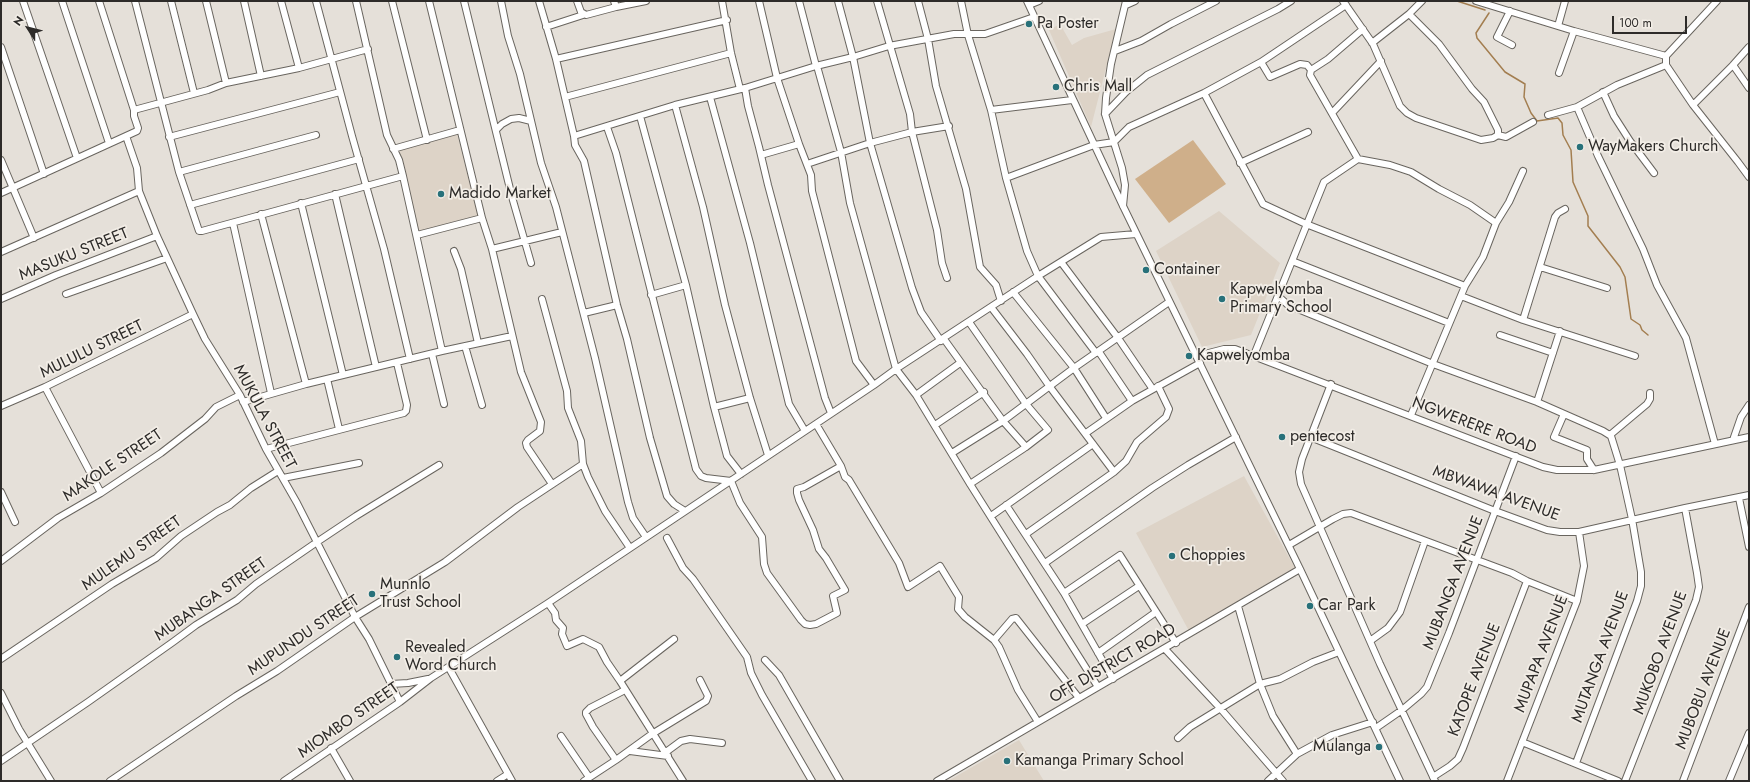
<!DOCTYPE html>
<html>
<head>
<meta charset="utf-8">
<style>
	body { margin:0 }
	#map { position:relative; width:1750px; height:782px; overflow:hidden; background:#e5e0d9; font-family:Jost,sans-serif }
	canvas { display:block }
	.frame { position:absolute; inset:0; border:2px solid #2d2b29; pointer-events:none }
	.north { position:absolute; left:8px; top:8px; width:40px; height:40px; -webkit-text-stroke:3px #f2ede6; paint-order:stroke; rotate:306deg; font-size:11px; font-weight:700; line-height:16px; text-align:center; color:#2d2b29 }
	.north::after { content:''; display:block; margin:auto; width:14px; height:18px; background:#2d2b29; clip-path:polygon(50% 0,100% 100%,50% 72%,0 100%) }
	.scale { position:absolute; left:1612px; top:16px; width:75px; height:18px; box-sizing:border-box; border:2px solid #2d2b29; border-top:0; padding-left:5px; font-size:12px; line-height:14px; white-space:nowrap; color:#2d2b29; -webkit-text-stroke:3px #f2ede6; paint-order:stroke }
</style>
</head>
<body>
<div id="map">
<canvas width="1750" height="782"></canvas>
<div class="frame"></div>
<div class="north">N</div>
<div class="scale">100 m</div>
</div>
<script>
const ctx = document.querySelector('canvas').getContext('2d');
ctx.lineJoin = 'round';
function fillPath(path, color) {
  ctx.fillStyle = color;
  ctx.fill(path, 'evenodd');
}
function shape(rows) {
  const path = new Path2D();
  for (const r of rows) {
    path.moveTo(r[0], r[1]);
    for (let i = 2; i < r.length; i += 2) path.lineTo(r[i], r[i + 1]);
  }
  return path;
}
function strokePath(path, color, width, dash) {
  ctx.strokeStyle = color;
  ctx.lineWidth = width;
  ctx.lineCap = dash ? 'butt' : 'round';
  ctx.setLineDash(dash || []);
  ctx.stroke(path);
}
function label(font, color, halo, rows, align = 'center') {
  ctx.font = font + ' Jost,sans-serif';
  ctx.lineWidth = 3.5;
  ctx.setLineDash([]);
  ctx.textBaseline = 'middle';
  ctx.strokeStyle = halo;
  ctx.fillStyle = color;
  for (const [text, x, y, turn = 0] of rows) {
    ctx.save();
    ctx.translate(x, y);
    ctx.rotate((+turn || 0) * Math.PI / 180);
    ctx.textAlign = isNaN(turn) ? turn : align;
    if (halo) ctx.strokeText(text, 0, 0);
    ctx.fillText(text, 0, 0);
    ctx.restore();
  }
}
fillPath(shape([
	[1060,24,1072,45,1084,38,1116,29,1091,127,1049,30],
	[457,134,478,216,418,232,397,151],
	[1219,211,1280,263,1251,335,1202,347,1156,251],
	[1244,476,1296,570,1189,631,1136,533],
	[1019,740,1044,781,948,781]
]), '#ddd3c7');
fillPath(shape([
	[1193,140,1226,184,1169,223,1135,179]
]), '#cfaf8a');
strokePath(shape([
	[1457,1,1485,10],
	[1489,13,1476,33,1477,38,1505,72,1525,84,1524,97,1531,113,1537,121,1558,118,1562,123,1563,135,1571,150,1573,182,1588,216,1588,226,1620,267,1625,277,1631,319,1640,325,1642,330,1648,335]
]), '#a37e50', 1.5);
const minor = shape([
	[23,1,77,158],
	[62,1,109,143],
	[99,1,134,110,208,90,226,83,299,68,368,49],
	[135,1,179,172,199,231,202,231,403,176,442,351,306,384,243,402],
	[171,1,194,93],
	[206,1,226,83],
	[244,1,261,76],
	[281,1,299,68],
	[316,1,352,136,384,249,410,359],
	[356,1,387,135,399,160,403,176],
	[392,1,427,140],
	[429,1,482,218,492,249,521,372,541,422,540,431,528,440,526,443,527,447,552,484],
	[464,1,512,197,531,263],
	[501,1,508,36,520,74,541,163,556,207,595,358,628,502,633,518,646,537],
	[539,1,556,59,574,136,675,105,745,88,816,66,853,57,889,46,954,34,985,34,1034,17],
	[577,1,581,12,586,15,616,7],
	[614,1,616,7,646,1],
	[722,1,731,53,740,89],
	[759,1,777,78,799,144,761,155],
	[799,1,816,66],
	[838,1,853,57,870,143,912,288,921,312,941,341],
	[877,1,910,114,912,132,937,230,942,263,947,278],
	[918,1,928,39,936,86,966,189,980,267,996,285,1001,301],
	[961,1,968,35,991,110,1006,178,1027,251,1038,276,1096,353],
	[1027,1,1123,206,1300,569,1400,781],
	[1343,1,1373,44,1400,106,1407,113,1416,118,1481,140,1493,138,1498,135,1506,137,1533,122],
	[1476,1,1574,31,1666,56],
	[1717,1,1666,56,1666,65,1693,105,1738,162,1749,177],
	[1029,5,1039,1],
	[1126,5,1135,1],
	[1510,11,1497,37,1512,45],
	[1409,14,1439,44,1472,89,1484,102,1498,130,1498,135],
	[1558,26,1565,1],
	[546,27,583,15],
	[1372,43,1409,14,1422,1],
	[1,47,44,174],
	[1115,51,1141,41,1171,24,1216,1],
	[556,59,727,20],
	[1261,62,1270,77,1300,64,1307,65,1311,70],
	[1733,65,1749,88],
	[817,66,841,152,850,203,896,369,916,395,970,484,1098,687],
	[1559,73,1574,31],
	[745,88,748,106,759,147,768,185,825,398,831,413],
	[1603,92,1614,116,1630,141,1654,173],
	[1204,93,1263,204,1306,224,1465,286,1411,415],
	[565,97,731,53],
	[710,97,750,243,789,404,805,431],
	[675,105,703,207,725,305,750,398,768,455],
	[1693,105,1733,65,1749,47],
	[1577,107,1598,156,1643,249,1657,285,1686,338,1715,444],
	[991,110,1072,100],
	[1332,113,1381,61],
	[1105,114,1126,92,1147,75,1278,9,1291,1],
	[1548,115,1577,107,1617,85,1666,65],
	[640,116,686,285,714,407,750,398],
	[607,127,616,153,696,469,701,476,706,478,731,481,740,503,762,537,764,564,767,573,801,620,805,624,810,625,816,624,837,613,833,596,845,590,826,558,819,549,813,530,799,500,797,493,797,489,804,487,841,466],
	[496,130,502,124,511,119,519,118,531,121],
	[126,136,137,168,139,191,157,236,193,314,205,339,240,395,266,449,297,503,355,617,369,639,400,702],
	[574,136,575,145,584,161,617,305,627,339,650,438,667,496,674,504,685,511],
	[169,137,340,92],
	[799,144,811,175,812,191,856,361,874,385],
	[393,149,460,130],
	[1358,159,1310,75,1311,70,1328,59,1363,29],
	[1,160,34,238],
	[1240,163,1308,132],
	[807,164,870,143,912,132,949,126],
	[179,172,316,135],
	[1006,178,1094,145,1114,142,1129,127,1204,93,1261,62,1346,5],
	[1,193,137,131,138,128,134,116,134,110],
	[335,194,376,367],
	[301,203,343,375],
	[190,205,359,159],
	[1123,206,1125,185,1122,168,1105,114,1106,98,1111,64,1126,1],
	[261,214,306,384],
	[233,223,271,393],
	[417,235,482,218],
	[492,249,562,232],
	[454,251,461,269,478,343],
	[1,252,139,191],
	[1292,261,1449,323],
	[1061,262,1118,338,1152,388],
	[1540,267,1607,288],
	[1465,286,1483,257,1496,223,1509,202,1523,171],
	[1013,292,1074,368,1106,418],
	[66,294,167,258],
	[651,295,686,285],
	[1278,296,1288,305,1433,364,1537,402,1603,431,1611,436,1620,465,1632,519,1641,572,1641,586,1637,601,1576,763],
	[1461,296,1523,320,1635,356],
	[1,299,56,275,157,236],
	[542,299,567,391,568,408,581,441,583,464,588,477,605,511,630,548],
	[991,307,1027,354,1050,387,1114,472],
	[584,313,617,305],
	[1523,320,1555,217,1558,213,1565,209],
	[969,322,1026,404,1048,430,1026,447,970,484],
	[1500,335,1553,353],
	[944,339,1003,421,1026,447],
	[465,346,482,405],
	[442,351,512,336],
	[1099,352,1132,401],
	[432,354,444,404],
	[1254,355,1324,182,1358,159,1390,165,1411,172,1439,189,1470,205,1496,223],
	[1197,356,1224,349,1235,349,1543,467,1557,470,1594,470,1749,437],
	[327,379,339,429],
	[1331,384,1302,459,1299,472,1301,484,1380,664,1435,781],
	[45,387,101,493],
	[916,395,960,363],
	[1537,402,1560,331],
	[1,406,45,387,193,314],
	[714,407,727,456,741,474],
	[1564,414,1554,437,1587,450,1587,459,1594,470],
	[816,424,841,466,845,477,849,480,899,563,908,587,940,566,959,597,958,609,965,617,994,640,999,647,1018,690,1038,722],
	[935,425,984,392],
	[1086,433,1132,401,1200,363],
	[1610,435,1647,404,1650,399,1650,393],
	[1310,437,1495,511,1547,530,1560,532,1579,532,1685,508,1749,495],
	[1733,440,1741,417,1749,405],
	[266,449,404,413,406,411,407,405,397,363],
	[952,453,1003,421,1074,368,1169,302],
	[283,478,359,463],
	[1,492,15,522],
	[1739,498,1749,547],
	[1006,505,1064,593,1113,679],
	[991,516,1093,444],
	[1026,534,1114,472,1126,461,1137,442,1166,417,1169,409,1158,386],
	[667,538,683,568,693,579,747,657,751,673,762,695,812,781],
	[1289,545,1333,519,1343,514,1351,513,1512,573,1527,581,1577,601],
	[1,561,58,518,101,493,161,453,205,419,216,407,240,395],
	[1045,563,1152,488,1188,465,1236,437],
	[1064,593,1120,555,1176,643],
	[548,603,555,613,556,620,563,628,562,634,567,646,583,639,599,647,607,662,620,681,683,781],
	[1238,606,1260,684,1273,716,1297,754],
	[1082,624,1139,586],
	[994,640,1012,619,1016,618,1079,698],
	[1370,641,1388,628,1400,612,1425,541],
	[1165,649,1220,708,1283,781],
	[1098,653,1156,612],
	[1,659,112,584,156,558,181,536,217,512,230,505,251,488,278,471],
	[765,660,779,675,840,781],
	[449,668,512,781],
	[620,681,674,639],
	[391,684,408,683,428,679],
	[1,693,19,729,51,781],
	[1376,728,1402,710,1421,694,1427,687,1449,633,1516,456],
	[561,736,589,777],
	[1178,738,1190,727,1260,684,1280,679,1313,662,1339,652],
	[1522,742,1618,781],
	[331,748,350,781],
	[630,751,668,756],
	[666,752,681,741,690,739,722,743],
	[616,760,593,727,586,714,586,712,590,708,625,690],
	[1,761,88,702,173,642,196,625,237,600,256,584,317,542,356,516,439,465],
	[1433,777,1450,766,1458,759,1463,748,1527,581],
	[110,781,236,696,277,671,355,617,445,562,518,507,583,464],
	[284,781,400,702,431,678,548,603,874,385,896,369,1038,276,1101,237,1136,234],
	[497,781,508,774],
	[584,781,616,760,652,734,706,701,708,696,700,680],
	[937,781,1300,569],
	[1268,781,1297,754,1332,735,1373,722],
	[1507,781,1577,601,1584,566,1579,532],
	[1625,781,1696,600,1699,587,1697,573,1685,508],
	[1683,781,1749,607],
	[1729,781,1749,733]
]);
strokePath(minor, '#69655f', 8);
strokePath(minor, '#fff', 6);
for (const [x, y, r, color] of [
	[1029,24,4,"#28717a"],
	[1056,87,4,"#28717a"],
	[1580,147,4,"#28717a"],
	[441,194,4,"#28717a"],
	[1146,270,4,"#28717a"],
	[1222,299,4,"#28717a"],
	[1189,356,4,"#28717a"],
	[1282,437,4,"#28717a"],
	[1172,556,4,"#28717a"],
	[372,594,4,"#28717a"],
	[1310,606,4,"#28717a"],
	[397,657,4,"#28717a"],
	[1379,747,4,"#28717a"],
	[1007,761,4,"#28717a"]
]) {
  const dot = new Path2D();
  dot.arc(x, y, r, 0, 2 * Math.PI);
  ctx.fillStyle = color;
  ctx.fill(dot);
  strokePath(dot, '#f2ede6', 1.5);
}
label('16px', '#2d2b29', '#f2ede6', [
	["Pa Poster",1037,24],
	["Chris Mall",1064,87],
	["WayMakers Church",1588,147],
	["Madido Market",449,194],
	["Container",1154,270],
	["Kapwelyomba",1230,290],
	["Primary School",1230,308],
	["Kapwelyomba",1197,356],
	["pentecost",1290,437],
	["Choppies",1180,556],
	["Munnlo",380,585],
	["Trust School",380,603],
	["Car Park",1318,606],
	["Revealed",405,648],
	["Word Church",405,666],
	["Mulanga",1371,747,"right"],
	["Kamanga Primary School",1015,761]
], 'left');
label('16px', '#2d2b29', '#f2ede6', [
	["MASUKU STREET",74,255,-22],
	["MULULU STREET",92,350,-26],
	["MUKULA STREET",264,417,62],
	["NGWERERE ROAD",1474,426,21],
	["MAKOLE STREET",113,466,-34],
	["MBWAWA AVENUE",1496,494,20],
	["MULEMU STREET",132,554,-35],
	["MUBANGA AVENUE",1454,583,-69],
	["MUBANGA STREET",211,600,-35],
	["MUPUNDU STREET",304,636,-34],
	["MUKOBO AVENUE",1661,653,-70],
	["MUPAPA AVENUE",1542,654,-69],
	["MUTANGA AVENUE",1601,657,-70],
	["OFF DISTRICT ROAD",1113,664,-30],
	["KATOPE AVENUE",1475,680,-69],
	["MUBOBU AVENUE",1704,689,-69],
	["MIOMBO STREET",349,721,-35]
]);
</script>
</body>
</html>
